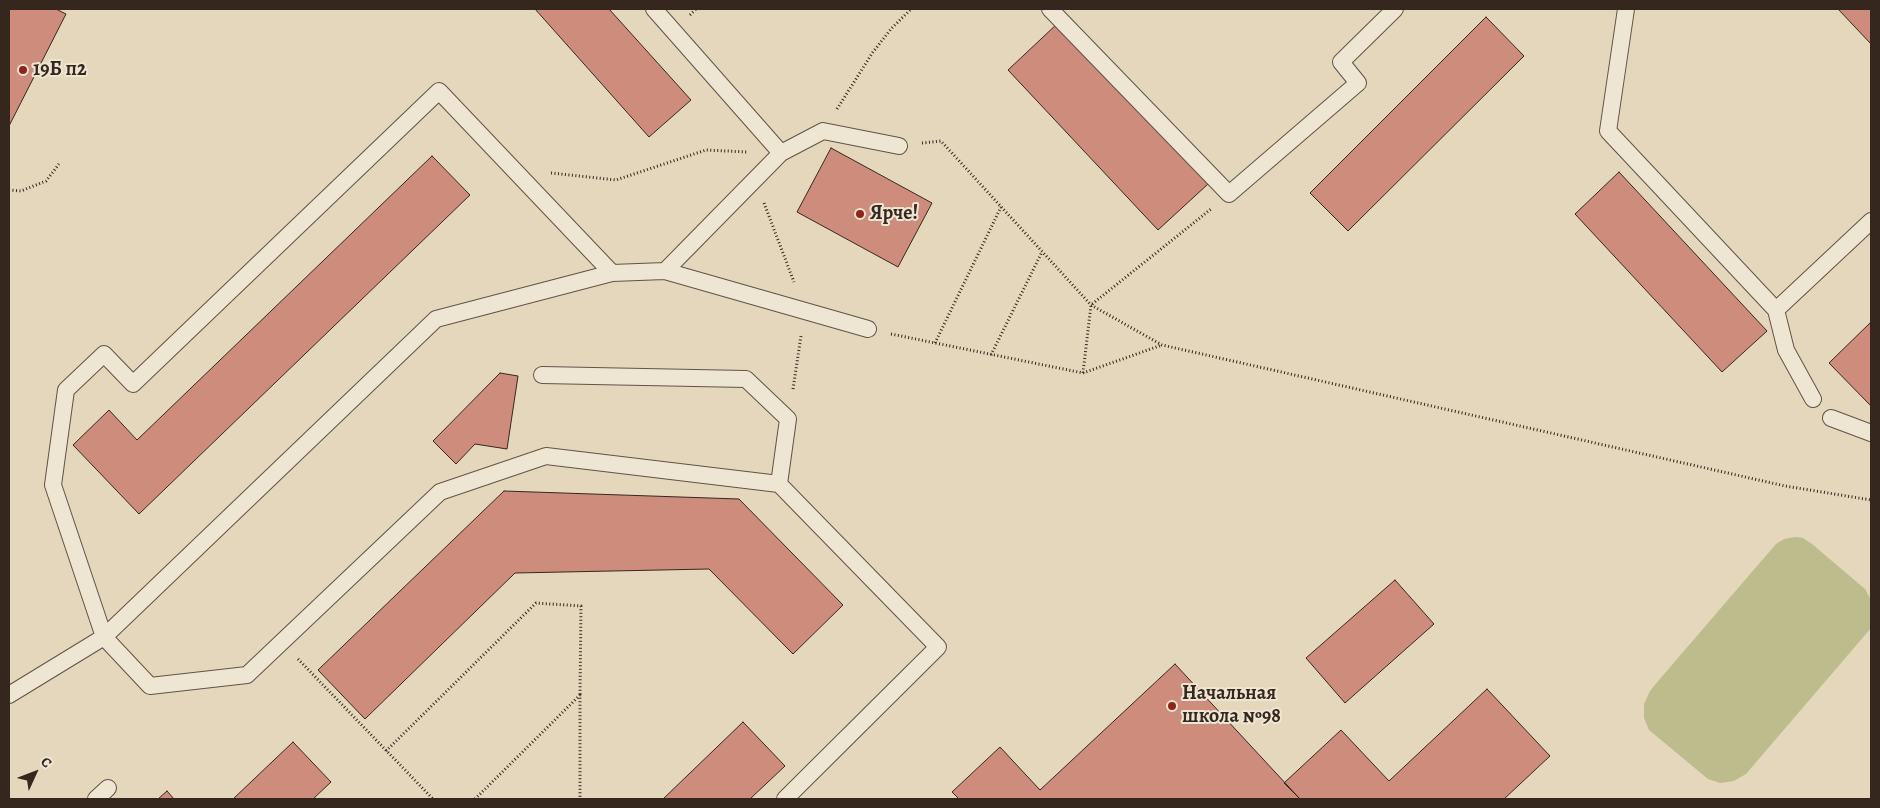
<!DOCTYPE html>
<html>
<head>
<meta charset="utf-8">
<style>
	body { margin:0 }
	#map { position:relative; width:1880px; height:808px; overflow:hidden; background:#e5d7bc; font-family:Alegreya,serif }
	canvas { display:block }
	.frame { position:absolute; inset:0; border:10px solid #36271e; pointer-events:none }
	.north { position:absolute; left:10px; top:748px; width:50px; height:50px; -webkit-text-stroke:4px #eee5d3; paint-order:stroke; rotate:47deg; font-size:14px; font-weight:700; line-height:20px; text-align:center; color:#36271e }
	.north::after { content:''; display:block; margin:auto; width:18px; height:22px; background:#36271e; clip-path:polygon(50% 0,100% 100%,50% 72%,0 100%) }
</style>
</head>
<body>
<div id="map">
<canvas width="1880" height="808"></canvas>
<div class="frame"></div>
<div class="north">С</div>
</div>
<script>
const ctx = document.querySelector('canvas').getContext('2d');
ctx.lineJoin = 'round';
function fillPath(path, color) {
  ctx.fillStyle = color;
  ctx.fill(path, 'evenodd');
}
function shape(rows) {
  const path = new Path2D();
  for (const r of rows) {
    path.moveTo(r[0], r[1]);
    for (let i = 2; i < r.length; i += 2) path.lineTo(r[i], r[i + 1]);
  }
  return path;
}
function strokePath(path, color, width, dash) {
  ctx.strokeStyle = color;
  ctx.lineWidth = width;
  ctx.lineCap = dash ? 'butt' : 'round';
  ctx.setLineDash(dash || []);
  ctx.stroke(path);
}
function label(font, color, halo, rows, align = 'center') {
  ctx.font = font + ' Alegreya,serif';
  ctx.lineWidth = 4;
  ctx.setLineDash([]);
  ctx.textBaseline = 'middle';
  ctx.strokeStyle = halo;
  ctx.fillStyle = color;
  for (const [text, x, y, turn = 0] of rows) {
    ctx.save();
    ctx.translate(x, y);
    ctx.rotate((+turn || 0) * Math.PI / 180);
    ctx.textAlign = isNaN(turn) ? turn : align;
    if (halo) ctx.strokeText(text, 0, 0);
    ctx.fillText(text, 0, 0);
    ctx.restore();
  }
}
fillPath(shape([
	[1795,537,1803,538,1812,544,1865,589,1871,600,1871,628,1746,774,1734,781,1720,783,1708,779,1649,730,1644,718,1644,704,1650,691,1659,680,1776,544,1784,539]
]), '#bcbc8c');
const building = shape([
	[9,9,56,9,66,14,9,126,9,9],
	[535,9,609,9,691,100,649,137,535,9],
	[1838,9,1871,9,1871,44,1838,9],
	[1486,17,1524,56,1348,231,1310,193,1486,17],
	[1058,23,1208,184,1158,230,1008,70,1058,23],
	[831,148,932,203,898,267,797,212,831,148],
	[432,156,470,195,139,514,73,445,109,410,137,440,432,156],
	[1619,172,1767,331,1722,372,1575,214,1619,172],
	[1871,322,1871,406,1829,363,1871,322],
	[500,373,518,376,507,449,475,444,456,464,433,441,500,373],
	[504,491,739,499,843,605,793,654,709,569,515,573,365,719,318,670,504,491],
	[1395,580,1434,624,1345,703,1306,658,1395,580],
	[1175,664,1300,799,959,799,952,792,1000,747,1040,790,1175,664],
	[1487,689,1550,756,1504,799,1300,799,1284,783,1341,730,1389,781,1487,689],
	[743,722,785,766,750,799,663,799,743,722],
	[293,742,331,782,313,799,233,799,293,742],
	[167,791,174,799,158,799,167,791]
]);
fillPath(building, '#cd8c7c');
strokePath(building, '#36271e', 1);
const service = shape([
	[1050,9,1229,194,1358,83,1341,62,1395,9],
	[1626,9,1608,131,1776,310,1871,221],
	[781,153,823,131,899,146],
	[665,271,868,329],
	[612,273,436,319,104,637,53,485,66,390,104,354,133,384,439,91,612,273,665,271,781,153,654,9],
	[1776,310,1786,350,1813,399],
	[542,375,746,379,788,419,779,484],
	[1831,418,1871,433],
	[9,695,104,637,150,686,247,675,440,492,546,456,779,484,938,647,785,799],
	[96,799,108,788]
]);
strokePath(service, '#625346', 18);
strokePath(shape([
	[690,15,696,9],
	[837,109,873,52,891,29,911,9],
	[922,143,941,141,1091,305,1162,345,1785,486,1871,500],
	[551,173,616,180,706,150,747,152],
	[9,190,21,191,46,181,59,164],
	[764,203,794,282],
	[891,334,1083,373,1091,305,1211,209],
	[935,343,1001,207],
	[991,355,1042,252],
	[1083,373,1162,345],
	[793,389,801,336],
	[298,659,433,799],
	[386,751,536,603,581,606,580,695],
	[475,799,580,695,580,799]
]), '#36271e', 3, [1, 2.5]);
strokePath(service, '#eee5d3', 16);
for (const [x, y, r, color] of [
	[23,70,5,"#8f2418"],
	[860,214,5,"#8f2418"],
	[1172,706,5,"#8f2418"]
]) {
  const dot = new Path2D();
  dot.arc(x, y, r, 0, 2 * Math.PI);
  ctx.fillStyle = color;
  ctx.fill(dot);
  strokePath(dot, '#eee5d3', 2);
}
label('bold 20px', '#36271e', '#eee5d3', [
	["19Б п2",33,70],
	["Ярче!",870,214],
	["Начальная",1182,694],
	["школа №98",1182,717]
], 'left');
</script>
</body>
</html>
